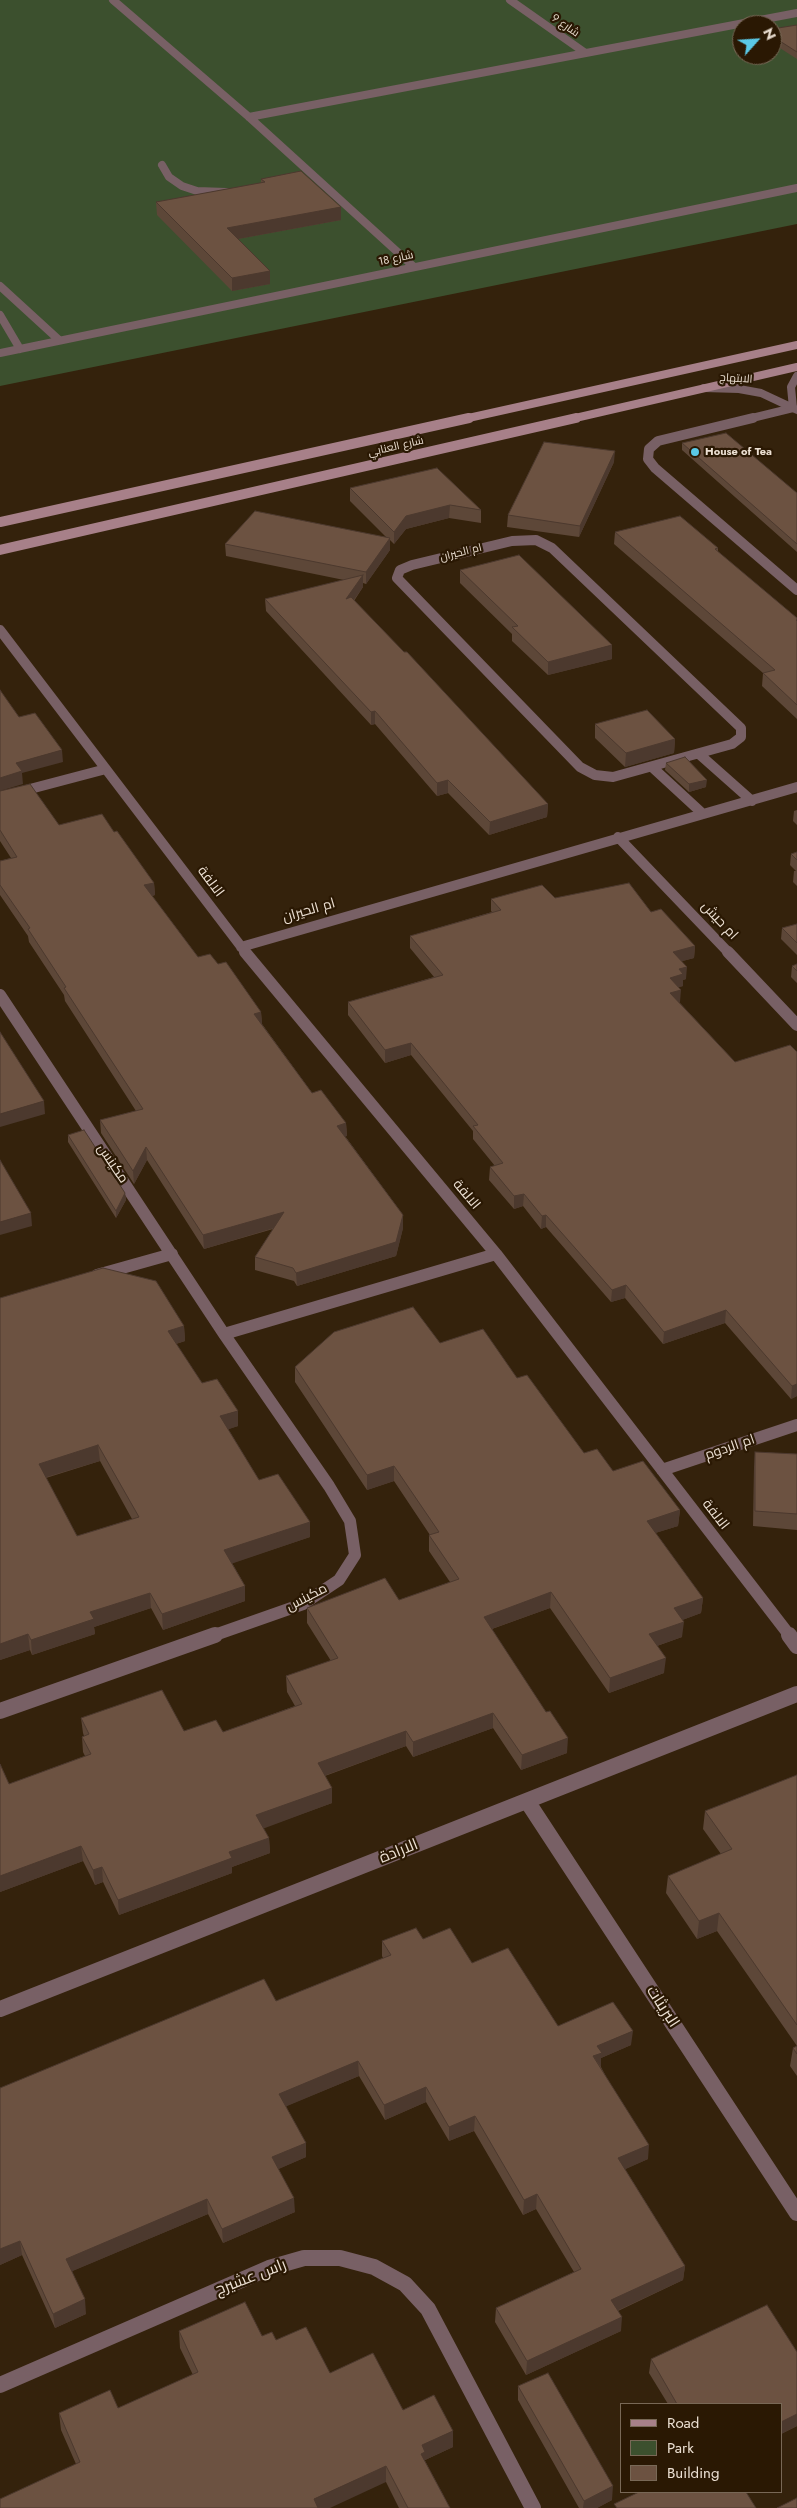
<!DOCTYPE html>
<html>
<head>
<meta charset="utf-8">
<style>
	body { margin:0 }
	#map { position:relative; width:797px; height:2508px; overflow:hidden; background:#34220c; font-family:Jost,sans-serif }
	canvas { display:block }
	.legend { position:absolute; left:620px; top:2403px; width:162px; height:90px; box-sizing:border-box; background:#2a1803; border:1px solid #786856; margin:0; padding:6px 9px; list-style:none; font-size:15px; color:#ece0d3 }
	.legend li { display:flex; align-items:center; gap:10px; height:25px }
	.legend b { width:25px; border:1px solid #786856 }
	.north { position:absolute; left:732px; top:15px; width:50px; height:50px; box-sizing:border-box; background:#2a1803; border:1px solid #786856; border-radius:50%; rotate:64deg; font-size:14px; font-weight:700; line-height:20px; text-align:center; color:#ece0d3 }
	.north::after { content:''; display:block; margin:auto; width:18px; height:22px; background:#5ac8e6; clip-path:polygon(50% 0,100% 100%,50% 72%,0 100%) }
</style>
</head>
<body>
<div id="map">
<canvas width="797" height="2508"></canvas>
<ul class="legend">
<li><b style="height:6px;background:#a78089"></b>Road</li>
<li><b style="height:14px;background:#3c502e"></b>Park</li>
<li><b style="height:14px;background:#6c5241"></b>Building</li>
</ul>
<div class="north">N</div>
</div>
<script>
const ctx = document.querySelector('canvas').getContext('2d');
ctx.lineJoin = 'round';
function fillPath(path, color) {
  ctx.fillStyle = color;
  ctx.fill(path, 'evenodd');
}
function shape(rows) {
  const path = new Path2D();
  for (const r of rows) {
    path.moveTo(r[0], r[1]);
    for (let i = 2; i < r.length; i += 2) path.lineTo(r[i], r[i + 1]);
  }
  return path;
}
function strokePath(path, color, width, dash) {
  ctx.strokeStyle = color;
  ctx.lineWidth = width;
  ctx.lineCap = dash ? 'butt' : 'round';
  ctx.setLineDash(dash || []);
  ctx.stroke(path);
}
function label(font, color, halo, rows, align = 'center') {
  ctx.font = font + ' Jost,Cairo,sans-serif';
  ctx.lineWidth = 4.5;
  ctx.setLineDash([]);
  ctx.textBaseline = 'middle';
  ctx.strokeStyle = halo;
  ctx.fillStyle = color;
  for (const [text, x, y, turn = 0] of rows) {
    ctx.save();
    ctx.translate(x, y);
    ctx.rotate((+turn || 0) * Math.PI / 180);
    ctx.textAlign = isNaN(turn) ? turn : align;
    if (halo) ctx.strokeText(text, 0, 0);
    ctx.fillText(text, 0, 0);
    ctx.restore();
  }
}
fillPath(shape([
	[0,0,797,0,797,224,0,386],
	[742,25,772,25,772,55,742,55]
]), '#3c502e');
strokePath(shape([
	[162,165,169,177,182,186,197,191,226,192],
	[748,419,793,408]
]), '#786065', 8);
strokePath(shape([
	[753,418,658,441,649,449,648,459,655,468,797,590]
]), '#786065', 10);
strokePath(shape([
	[113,0,249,117,414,267],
	[510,0,584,52],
	[249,117,797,13],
	[0,286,59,340],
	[0,315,20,349],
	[0,353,797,188],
	[704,388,739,389,761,393,797,410],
	[793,408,791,387,797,376]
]), '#786065', 8);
strokePath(shape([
	[536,540,552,548,741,728,741,737,732,744,613,777,595,775,580,767,397,578,400,570,412,565,512,541,536,540],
	[0,630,246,953],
	[699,754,752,801],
	[652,767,703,814],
	[0,797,106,769],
	[618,837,729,953],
	[241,947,797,787]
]), '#786065', 10);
strokePath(shape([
	[245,952,496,1254,790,1636],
	[728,952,797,1025],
	[0,995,224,1334,329,1486,350,1521,355,1555,339,1580,303,1604,212,1636],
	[97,1275,172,1254],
	[224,1334,496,1254],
	[662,1470,797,1425]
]), '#786065', 12);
strokePath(shape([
	[789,1635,797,1646],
	[0,1711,215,1635],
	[527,1801,797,2213],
	[0,2009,797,1694],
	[0,2385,269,2268,304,2258,340,2258,374,2267,405,2284,428,2309,533,2508]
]), '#786065', 16);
strokePath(shape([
	[464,419,797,345],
	[571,419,797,367]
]), '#a78089', 8);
strokePath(shape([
	[0,522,469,418],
	[0,550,576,418]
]), '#a78089', 10);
fillPath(shape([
	[797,25,797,59,772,43,772,29],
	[261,179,341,220,238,239,270,284,232,291,157,215,156,202,261,183],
	[682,443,797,493,797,552,682,450],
	[614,462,579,537,507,527,508,515],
	[350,488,481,510,481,523,449,518,406,529,394,544,390,540,390,550,366,584,363,583,363,587,354,601,548,804,547,817,489,835,448,793,437,796,375,724,371,725,266,611,265,599,344,580,226,556,225,544,387,538,350,501],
	[615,532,718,548,718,552,797,618,797,719,762,686,763,673,614,544],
	[460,570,612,659,548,675,512,641,512,634,460,583],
	[595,724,675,739,674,753,625,767,595,738],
	[666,763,706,787,689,792,665,770],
	[0,791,59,825,114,832,154,883,155,895,152,896,198,957,218,964,261,1012,262,1024,312,1093,346,1123,347,1136,345,1136,403,1215,403,1228,396,1256,297,1286,294,1281,255,1270,255,1257,273,1229,204,1249,147,1160,134,1184,101,1133,100,1120,136,1111,65,1001,64,995,29,942,28,936,0,895,0,861,11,858,0,841],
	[797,810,797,825,793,821,794,811],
	[797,852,797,886,793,882,794,871,796,871,790,865,791,854],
	[555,898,651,912,695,946,694,958,682,961,686,979,683,980,683,986,679,987,680,1002,679,1002,735,1062,797,1052,797,1396,791,1399,725,1323,663,1344,625,1298,611,1302,546,1227,541,1229,523,1206,514,1209,489,1180,490,1167,495,1166,473,1139,473,1131,411,1055,385,1063,348,1015,348,1002,434,977,410,948,410,936,492,912,491,911,491,899],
	[797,924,797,955,781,939,782,928],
	[797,964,797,983,791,977,792,966],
	[68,1135,125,1193,126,1200,116,1218,68,1142],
	[0,1298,184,1326,185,1341,176,1344,202,1383,238,1426,228,1429,259,1480,310,1522,310,1537,232,1563,245,1586,245,1601,163,1630,151,1608,94,1627,95,1634,32,1655,30,1650,0,1660],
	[100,1461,132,1519,77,1536,46,1478],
	[440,1343,517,1378,584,1453,613,1471,680,1510,678,1526,655,1533,703,1598,701,1613,682,1620,682,1637,657,1646,664,1673,609,1693,550,1608,492,1629,567,1753,521,1770,493,1728,413,1757,406,1746,325,1776,332,1803,263,1828,269,1838,270,1853,232,1867,232,1873,119,1915,103,1882,95,1885,83,1861,0,1892,0,1764,9,1784,85,1756,83,1752,82,1737,84,1736,83,1733,81,1718,184,1731,223,1732,295,1706,287,1692,286,1676,331,1661,307,1623,307,1608,399,1600,450,1582,429,1551,429,1535,430,1535,394,1481,367,1490,295,1382,295,1367],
	[755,1452,797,1454,797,1530,753,1526,754,1467],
	[797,1775,797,2046,717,1931,697,1939,666,1893,668,1876,721,1854,703,1829,705,1811],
	[423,1939,472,1963,558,2026,631,2045,601,2058,601,2067,648,2159,625,2169,685,2266,683,2280,618,2311,621,2331,526,2375,495,2322,496,2308,574,2272,536,2209,523,2215,474,2131,449,2141,426,2102,385,2120,359,2076,286,2106,306,2157,278,2169,295,2212,223,2243,208,2214,72,2271,86,2314,55,2328,22,2255,0,2265,0,2088,276,2001,383,1958,382,1956,382,1941],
	[797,2046,797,2076,790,2066,793,2048],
	[179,2331,262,2336,276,2340,330,2373,403,2410,453,2447,425,2460,425,2461,450,2508,399,2508,386,2482,76,2464,61,2430,59,2413,118,2408,193,2375,180,2348],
	[797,2352,797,2426,781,2434,781,2404,668,2404,649,2373,651,2359],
	[518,2386,612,2500,597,2508,579,2508,518,2400]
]), '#5d4738');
fillPath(shape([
	[341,207,341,220,227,241,227,228],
	[270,271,270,284,232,291,232,278],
	[615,451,614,462,579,537,580,526],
	[450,505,449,518,406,529,394,544,394,532,406,516],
	[390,538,390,550,366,584,366,572],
	[363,575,363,587,346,611,346,599],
	[612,645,612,659,548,675,548,662],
	[375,711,375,724,371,725,371,712],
	[675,739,674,753,625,767,626,753],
	[62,750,63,762,22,773,23,784,0,791,0,778,16,763],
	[448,780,448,793,437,796,437,783],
	[707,780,706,787,689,792,689,784],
	[548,804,547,817,489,835,490,822],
	[154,883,155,895,144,898,144,885],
	[695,946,694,958,672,964,673,952],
	[687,967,686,979,683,980,683,986,669,990,670,978,679,969],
	[681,990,680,1002,669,1005,670,993],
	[261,1012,262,1025,254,1014],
	[411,1043,411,1055,385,1063,385,1050],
	[44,1101,45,1114,0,1127,0,1114],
	[346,1123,347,1136,338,1139,337,1126],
	[146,1147,147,1160,134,1184,133,1171],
	[125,1193,126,1200,116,1218,116,1211],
	[524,1194,523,1206,514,1209,514,1196],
	[284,1212,284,1225,204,1249,203,1235],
	[31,1213,32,1226,0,1235,0,1222],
	[403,1215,403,1228,396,1256,297,1286,296,1273],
	[546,1215,546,1227,541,1229,542,1216],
	[626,1285,625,1298,611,1302,612,1290],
	[726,1310,725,1323,663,1344,664,1332],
	[184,1326,185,1341,169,1346,168,1331],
	[797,1384,797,1396,791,1399,792,1386],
	[238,1411,238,1426,221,1432,220,1416],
	[98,1445,100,1461,40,1479,39,1464],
	[394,1466,394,1481,367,1490,367,1475],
	[680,1510,678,1526,646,1536,647,1521],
	[310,1522,310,1537,225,1566,224,1550],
	[245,1586,245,1601,163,1630,162,1614],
	[551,1592,550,1608,483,1632,484,1617],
	[150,1593,151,1608,94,1627,95,1634,32,1655,31,1640,90,1612],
	[703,1598,701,1613,672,1624,674,1608],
	[684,1622,682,1637,648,1649,649,1634],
	[28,1634,30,1650,0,1660,0,1644],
	[666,1658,664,1673,609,1693,610,1678],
	[493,1713,493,1728,413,1757,413,1742],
	[406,1731,406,1746,318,1778,318,1763],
	[568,1738,567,1753,521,1770,522,1755],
	[332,1788,332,1803,257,1831,256,1815],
	[269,1838,270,1853,232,1867,232,1873,119,1915,118,1900,229,1852],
	[81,1846,83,1861,0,1892,0,1876],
	[102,1867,103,1882,95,1885,93,1870],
	[719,1913,717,1931,697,1939,699,1921],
	[633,2031,631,2045,601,2058,601,2067,593,2056,597,2046],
	[358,2061,359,2076,280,2109,279,2094],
	[426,2087,426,2102,385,2120,384,2105],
	[475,2116,474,2131,449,2141,449,2127],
	[306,2143,306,2157,272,2172,272,2157],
	[649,2145,648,2159,617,2173,618,2158],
	[537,2194,536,2209,523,2215,524,2200],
	[294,2198,295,2212,223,2243,222,2229],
	[207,2199,208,2214,68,2273,66,2259],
	[20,2241,22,2255,0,2265,0,2249],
	[685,2266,683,2280,610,2314,611,2300],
	[85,2299,86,2314,55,2328,53,2314],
	[622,2317,621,2331,526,2375,527,2361],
	[797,2414,797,2426,781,2434,781,2422],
	[453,2431,453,2447,425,2460,425,2468,421,2470,422,2445],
	[386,2466,386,2482,330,2508,314,2508,314,2499],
	[613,2486,612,2500,597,2508,583,2508,584,2501]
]), '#4c392e');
const building = shape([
	[797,25,797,52,772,36,772,29,797,25],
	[301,171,341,207,227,228,270,271,232,278,156,202,265,182,261,179,301,171],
	[726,433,797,493,797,544,682,443,726,433],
	[544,442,615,451,580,526,508,515,544,442],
	[437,468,481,510,450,505,406,516,394,532,350,488,437,468],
	[255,511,390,538,366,572,225,544,255,511],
	[680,516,718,548,715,549,797,618,797,620,796,620,797,621,797,705,763,673,775,670,615,532,680,516],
	[519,555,612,645,548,662,512,627,518,626,460,570,519,555],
	[363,575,346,599,351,597,404,652,407,652,548,804,490,822,448,780,437,783,375,711,371,712,265,599,363,575],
	[0,690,19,717,35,713,62,750,16,763,22,771,0,778,0,690],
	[647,710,675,739,626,753,595,724,647,710],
	[685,757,707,780,689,784,666,763,685,757],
	[30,784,59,825,102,814,114,832,117,831,154,883,144,885,198,957,210,954,218,964,226,962,261,1012,254,1014,312,1093,321,1090,346,1123,337,1126,403,1215,396,1242,296,1273,293,1268,255,1257,284,1212,203,1235,146,1147,133,1171,100,1120,143,1109,64,988,66,987,28,929,30,928,0,885,0,861,17,857,0,830,0,791,30,784],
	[797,852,797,860,791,854,797,852],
	[629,883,651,912,661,909,695,946,673,952,687,967,679,969,683,974,670,978,681,990,670,993,735,1062,790,1045,797,1052,797,1384,792,1386,726,1310,664,1332,626,1285,612,1290,546,1215,542,1216,524,1194,514,1196,490,1167,503,1163,473,1126,478,1125,411,1043,385,1050,348,1002,443,975,410,936,501,910,491,899,542,885,555,898,629,883],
	[797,924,797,943,782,928,797,924],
	[797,964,797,971,792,966,797,964],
	[0,1032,44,1101,0,1114,0,1032],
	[84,1130,125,1193,116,1211,68,1135,84,1130],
	[0,1160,31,1213,0,1222,0,1160],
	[103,1268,156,1281,184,1326,168,1331,202,1383,217,1379,238,1411,220,1416,259,1480,278,1474,310,1522,224,1550,245,1586,162,1614,150,1593,90,1612,94,1619,31,1640,28,1634,0,1644,0,1298,103,1268],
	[98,1445,139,1517,77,1536,39,1464,98,1445],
	[413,1307,440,1343,483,1329,517,1378,527,1375,584,1453,597,1449,613,1471,643,1461,680,1510,647,1521,703,1598,674,1608,684,1622,649,1634,666,1658,610,1678,551,1592,484,1617,546,1712,550,1711,568,1738,522,1755,493,1713,413,1742,406,1731,318,1763,332,1788,256,1815,269,1838,229,1852,232,1858,118,1900,102,1867,93,1870,81,1846,0,1876,0,1764,9,1784,91,1754,82,1737,89,1734,81,1718,162,1690,184,1731,216,1720,223,1732,302,1704,286,1676,338,1658,307,1608,385,1578,399,1600,459,1579,429,1535,439,1532,394,1466,367,1475,295,1367,334,1332,413,1307],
	[755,1452,797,1454,797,1514,755,1511,755,1452],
	[797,1775,797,2025,719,1913,699,1921,668,1876,732,1849,705,1811,797,1775],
	[416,1928,423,1939,450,1928,472,1963,508,1948,558,2026,613,2002,633,2031,597,2046,602,2053,593,2056,649,2145,618,2158,685,2266,611,2300,622,2317,527,2361,496,2308,581,2269,537,2194,524,2200,475,2116,449,2127,426,2087,384,2105,358,2061,279,2094,306,2143,272,2157,294,2198,222,2229,207,2199,66,2259,85,2299,53,2314,20,2241,0,2249,0,2088,264,1979,276,2001,391,1955,382,1941,416,1928],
	[797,2046,797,2054,793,2048,797,2046],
	[245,2302,262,2336,272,2332,276,2340,306,2327,330,2373,373,2353,403,2410,434,2395,453,2431,422,2445,425,2452,421,2454,450,2508,408,2508,386,2466,314,2499,318,2508,0,2508,0,2499,80,2462,59,2413,110,2390,118,2408,198,2372,179,2331,245,2302],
	[767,2305,797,2352,797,2414,781,2422,781,2404,677,2404,651,2359,767,2305],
	[548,2373,613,2486,584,2501,518,2386,548,2373],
	[639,2492,746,2492,756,2508,617,2508,614,2504,639,2492],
	[797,2498,797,2508,777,2508,797,2498]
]);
fillPath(building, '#6c5241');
strokePath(building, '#4c392e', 1);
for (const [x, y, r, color] of [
	[695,452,5,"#5ac8e6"]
]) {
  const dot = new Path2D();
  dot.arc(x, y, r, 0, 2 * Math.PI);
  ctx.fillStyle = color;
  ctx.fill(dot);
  strokePath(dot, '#2a1803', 2);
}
label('11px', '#ece0d3', '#2a1803', [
	["شارع 9",565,26,35],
	["شارع 18",396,259,-12],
	["الابتهاج",736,379,4],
	["شارع العنابي",396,447,-13],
	["ام الحيران",461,553,-14]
]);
label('bold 11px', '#ece0d3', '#2a1803', [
	["House of Tea",705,452]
], 'left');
label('14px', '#ece0d3', '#2a1803', [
	["الالفة",210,882,53],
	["ام الحيران",309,911,-16],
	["ام حيش",719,921,47],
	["مكينس",112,1164,56],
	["الالفة",466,1195,50],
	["ام الردوم",730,1448,-19],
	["الالفة",715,1515,52],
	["مكينس",307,1598,-27]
]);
label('16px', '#ece0d3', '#2a1803', [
	["الارادة",399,1852,-22],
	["البريثات",662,2007,57],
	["راس عشيرج",251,2278,-21]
]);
</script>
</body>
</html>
